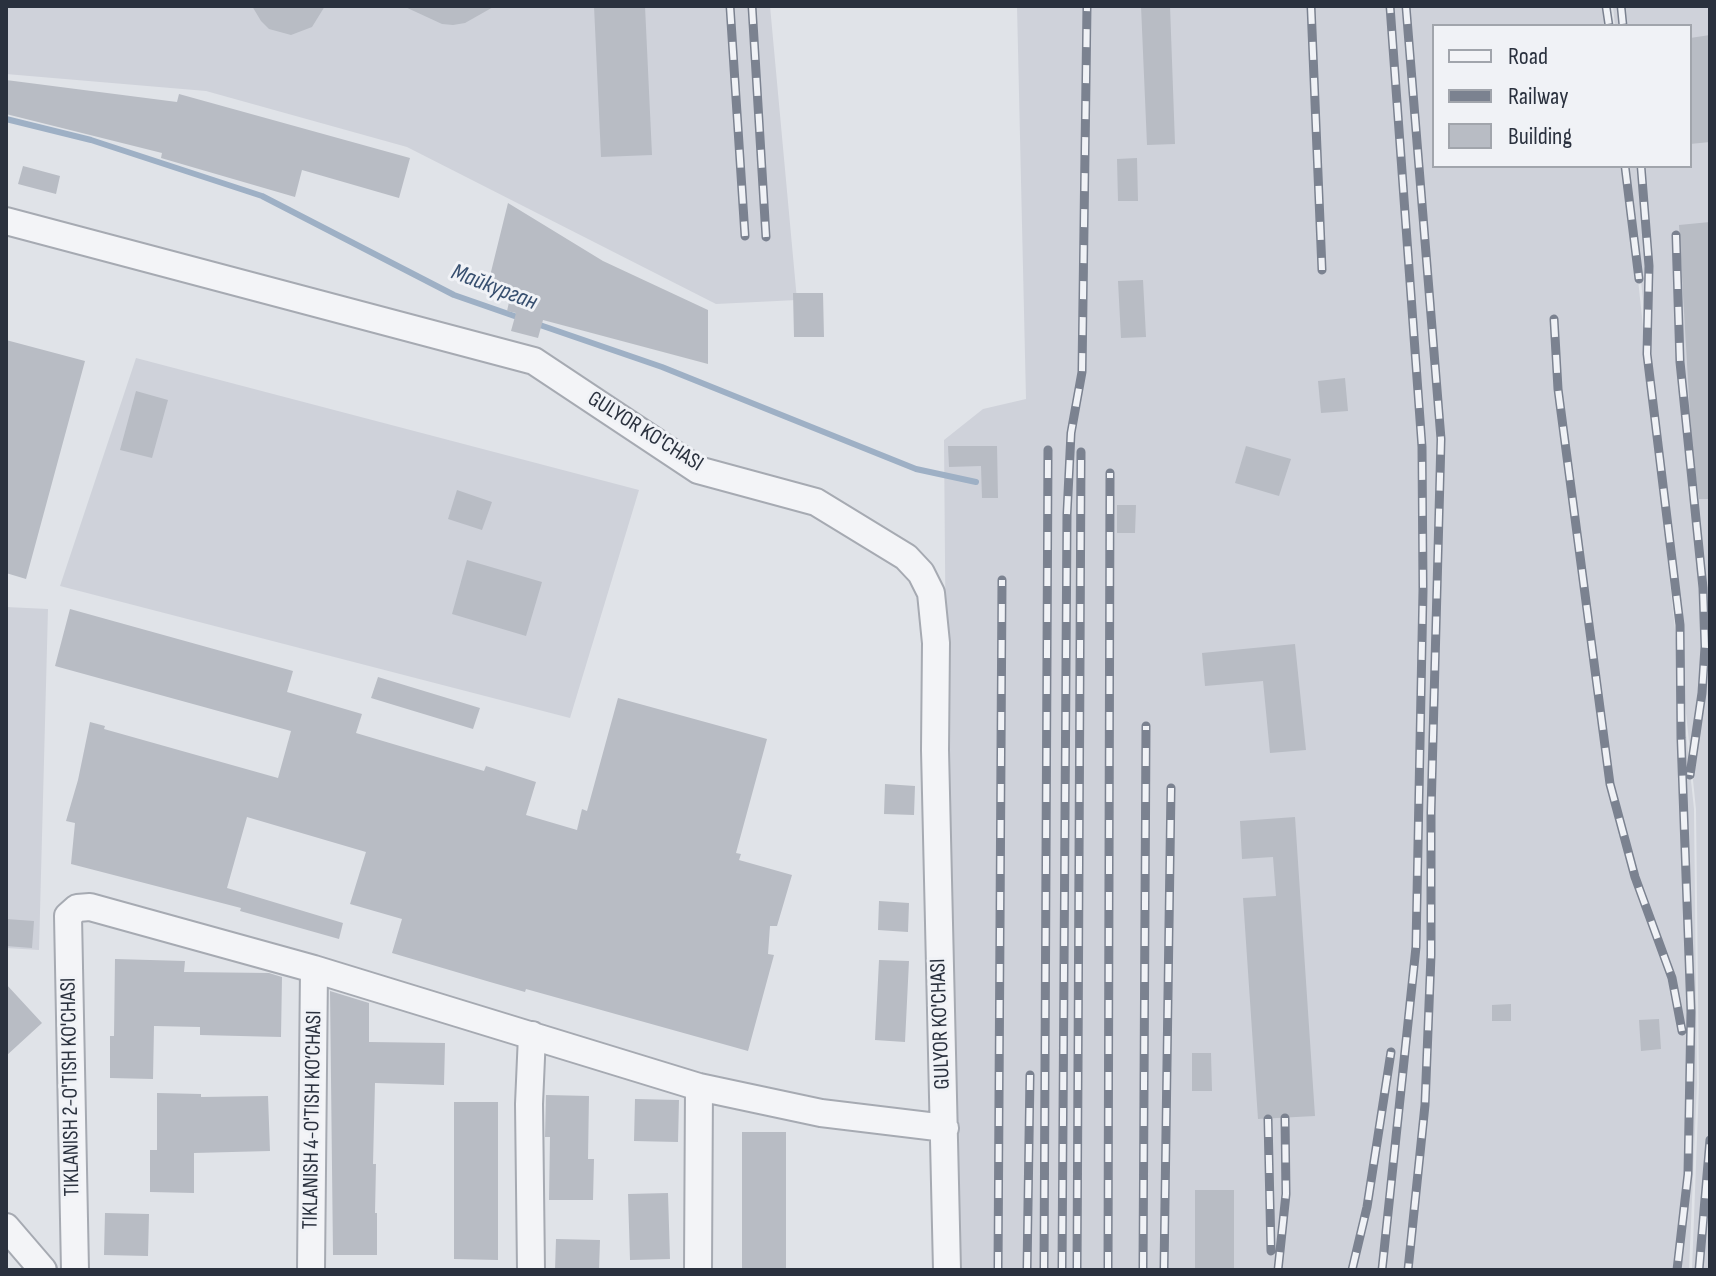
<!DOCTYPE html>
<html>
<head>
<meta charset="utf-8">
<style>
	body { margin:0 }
	#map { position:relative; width:1716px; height:1276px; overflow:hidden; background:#e0e3e8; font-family:"Sofia Sans Condensed",sans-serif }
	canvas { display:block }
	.frame { position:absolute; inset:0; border:8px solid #2a313e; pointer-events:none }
	.legend { position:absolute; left:1432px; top:24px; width:260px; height:144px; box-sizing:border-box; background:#f0f2f6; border:2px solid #a1a5ac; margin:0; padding:10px 14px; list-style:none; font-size:24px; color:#2a313e }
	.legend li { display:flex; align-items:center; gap:16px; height:40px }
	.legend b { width:40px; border:2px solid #a1a5ac }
</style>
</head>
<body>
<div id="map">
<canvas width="1716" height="1276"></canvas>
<div class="frame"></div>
<ul class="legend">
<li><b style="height:10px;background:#f3f4f7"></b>Road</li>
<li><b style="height:10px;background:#7b8290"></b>Railway</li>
<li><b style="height:22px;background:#b8bcc4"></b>Building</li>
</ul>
</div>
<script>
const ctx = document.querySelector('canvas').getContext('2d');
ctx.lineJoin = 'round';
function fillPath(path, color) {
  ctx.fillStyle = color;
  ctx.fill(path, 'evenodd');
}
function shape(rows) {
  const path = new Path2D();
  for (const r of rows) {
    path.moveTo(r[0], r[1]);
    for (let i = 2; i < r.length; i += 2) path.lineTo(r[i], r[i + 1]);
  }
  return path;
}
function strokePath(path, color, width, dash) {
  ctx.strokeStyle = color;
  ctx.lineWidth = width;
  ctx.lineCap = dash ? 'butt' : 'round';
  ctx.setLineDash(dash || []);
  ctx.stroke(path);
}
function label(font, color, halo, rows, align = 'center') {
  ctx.font = font + ' "Sofia Sans Condensed",sans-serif';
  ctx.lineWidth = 6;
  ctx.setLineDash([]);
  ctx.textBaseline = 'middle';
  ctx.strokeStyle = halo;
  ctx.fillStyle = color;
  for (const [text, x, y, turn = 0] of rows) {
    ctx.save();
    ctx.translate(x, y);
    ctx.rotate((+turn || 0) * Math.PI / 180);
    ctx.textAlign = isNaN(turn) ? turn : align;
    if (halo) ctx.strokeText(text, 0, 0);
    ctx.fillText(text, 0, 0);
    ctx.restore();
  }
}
fillPath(shape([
	[6,6,770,6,797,300,716,304,407,147,206,91,6,74],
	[1017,6,1609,6,1612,26,1434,26,1434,166,1626,166,1694,809,1697,1083,1689,1270,951,1270,944,440,983,409,1026,399],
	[1613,6,1710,6,1710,1270,1692,1270,1699,1085,1696,809,1629,166,1690,166,1690,26,1615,26],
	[136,358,639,490,570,718,60,586],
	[6,607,48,609,39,950,6,948]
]), '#cfd2da');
strokePath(shape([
	[6,119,91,140,262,196,454,295,523,319],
	[537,324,662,367,916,469,976,482]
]), '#9eb0c5', 6);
fillPath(shape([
	[252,6,325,6,312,27,291,35,269,29,261,21],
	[403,6,495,6,465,23,453,25,442,24],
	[594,6,645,6,652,155,601,157],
	[1141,6,1170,6,1175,144,1147,145],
	[1710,35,1710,142,1690,144,1690,38],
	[6,80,177,102,179,94,410,158,399,198,302,170,295,197,161,158,162,153,6,114],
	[1137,158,1138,201,1118,201,1117,159],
	[23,166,60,176,56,194,18,184],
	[508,203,603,261,708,310,708,364,543,320,538,338,511,331,516,313,507,311,512,289,488,284],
	[1710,222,1710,499,1699,499,1692,450,1679,225],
	[1143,280,1146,337,1121,338,1118,281],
	[793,293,823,293,824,337,794,337],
	[6,340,85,361,26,579,6,573],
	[1345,378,1348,411,1321,413,1318,381],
	[136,391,168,400,152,458,120,450],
	[948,446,997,446,998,498,982,498,981,466,949,467],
	[1246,446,1291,459,1279,496,1235,483],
	[457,490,492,502,482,530,448,519],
	[1117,505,1136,505,1135,533,1117,533],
	[467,560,542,582,526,636,452,614],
	[70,609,293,671,287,692,362,714,356,733,484,771,486,766,536,782,526,815,577,830,582,809,587,811,618,698,767,739,736,853,741,854,739,860,792,875,777,926,770,926,768,954,774,955,748,1051,526,989,525,992,490,982,392,953,402,919,350,904,366,852,247,817,227,888,343,923,339,939,240,911,241,908,71,864,75,823,66,821,78,780,90,722,105,726,104,729,278,778,291,731,55,666],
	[1295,644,1306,750,1270,753,1263,681,1205,686,1202,653],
	[378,677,480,708,473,729,371,698],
	[885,784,915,786,914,815,884,814],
	[1295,817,1315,1116,1258,1119,1243,898,1276,896,1273,857,1242,859,1240,821],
	[879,901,909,903,908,932,878,930],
	[6,919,34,921,32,948,6,946],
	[115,959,185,961,184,972,269,973,282,977,281,1037,200,1035,200,1027,154,1026,153,1079,110,1078,110,1036,114,1036],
	[879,960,909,961,905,1042,875,1040],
	[6,984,42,1023,6,1056],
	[330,991,369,1003,369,1042,445,1043,444,1085,375,1083,373,1164,376,1164,375,1213,377,1213,377,1255,333,1255],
	[1511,1004,1511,1021,1492,1021,1492,1005],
	[1659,1019,1661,1049,1641,1051,1639,1020],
	[1192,1053,1211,1053,1212,1091,1192,1091],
	[157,1093,201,1094,201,1097,268,1096,270,1151,194,1153,194,1193,150,1192,150,1150,157,1150],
	[546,1095,589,1096,588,1159,594,1159,593,1200,549,1200,550,1137,545,1137],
	[635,1099,679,1100,678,1142,634,1141],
	[454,1102,498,1102,498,1260,454,1259],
	[742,1132,786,1132,786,1270,742,1270],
	[1195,1190,1234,1190,1234,1270,1195,1270],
	[668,1193,670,1259,630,1260,628,1194],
	[105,1213,149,1214,148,1256,104,1255],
	[556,1239,600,1240,599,1270,555,1270]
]), '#b8bcc4');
const minor = shape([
	[6,221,534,361,698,470,816,502,906,557,921,573,931,593,936,643,935,750,947,1270],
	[6,1227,43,1270],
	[75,1270,68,916,77,908,90,907,314,969,699,1087,821,1113,945,1128],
	[311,1270,314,969],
	[531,1270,529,1104,532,1035],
	[698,1270,699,1087]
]);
strokePath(minor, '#a6aab2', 30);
strokePath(minor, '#f3f4f7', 26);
const rail = shape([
	[730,6,745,236],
	[752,6,766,237],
	[1311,6,1322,270],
	[1406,6,1441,439,1431,812,1431,955,1425,1105,1408,1270],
	[1606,6,1609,26],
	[1621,6,1623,26],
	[1625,166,1639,279],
	[1641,166,1649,266,1647,354,1680,625,1681,738,1691,1012,1688,1174,1677,1270],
	[1676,235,1680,362,1703,588,1705,647,1702,693,1690,775],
	[1554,319,1558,389,1610,784,1635,877,1672,978,1682,1031],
	[1268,1119,1271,1251],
	[998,1270,1002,580],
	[1027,1270,1030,1075],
	[1044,1270,1048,450],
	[1062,1270,1067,514,1071,433,1082,372,1087,6],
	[1077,1270,1081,452],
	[1108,1270,1110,473],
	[1143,1270,1146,726],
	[1164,1270,1171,788],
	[1278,1270,1286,1194,1285,1118],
	[1352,1270,1367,1207,1391,1052],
	[1382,1270,1416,947,1423,590,1422,447,1390,6],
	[1699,1270,1710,1140]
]);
strokePath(rail, '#7b8290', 9);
strokePath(rail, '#f0f2f6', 6, [18]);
label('22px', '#2a313e', '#f0f2f6', [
	["GULYOR KO'CHASI",645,432,32],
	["GULYOR KO'CHASI",941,1024,-92],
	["TIKLANISH 2-O'TISH KO'CHASI",71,1087,-91],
	["TIKLANISH 4-O'TISH KO‘CHASI",313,1120,-89]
]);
label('italic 24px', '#374f6f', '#f0f2f6', [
	["Майкурган",494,288,21]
]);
</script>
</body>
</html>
